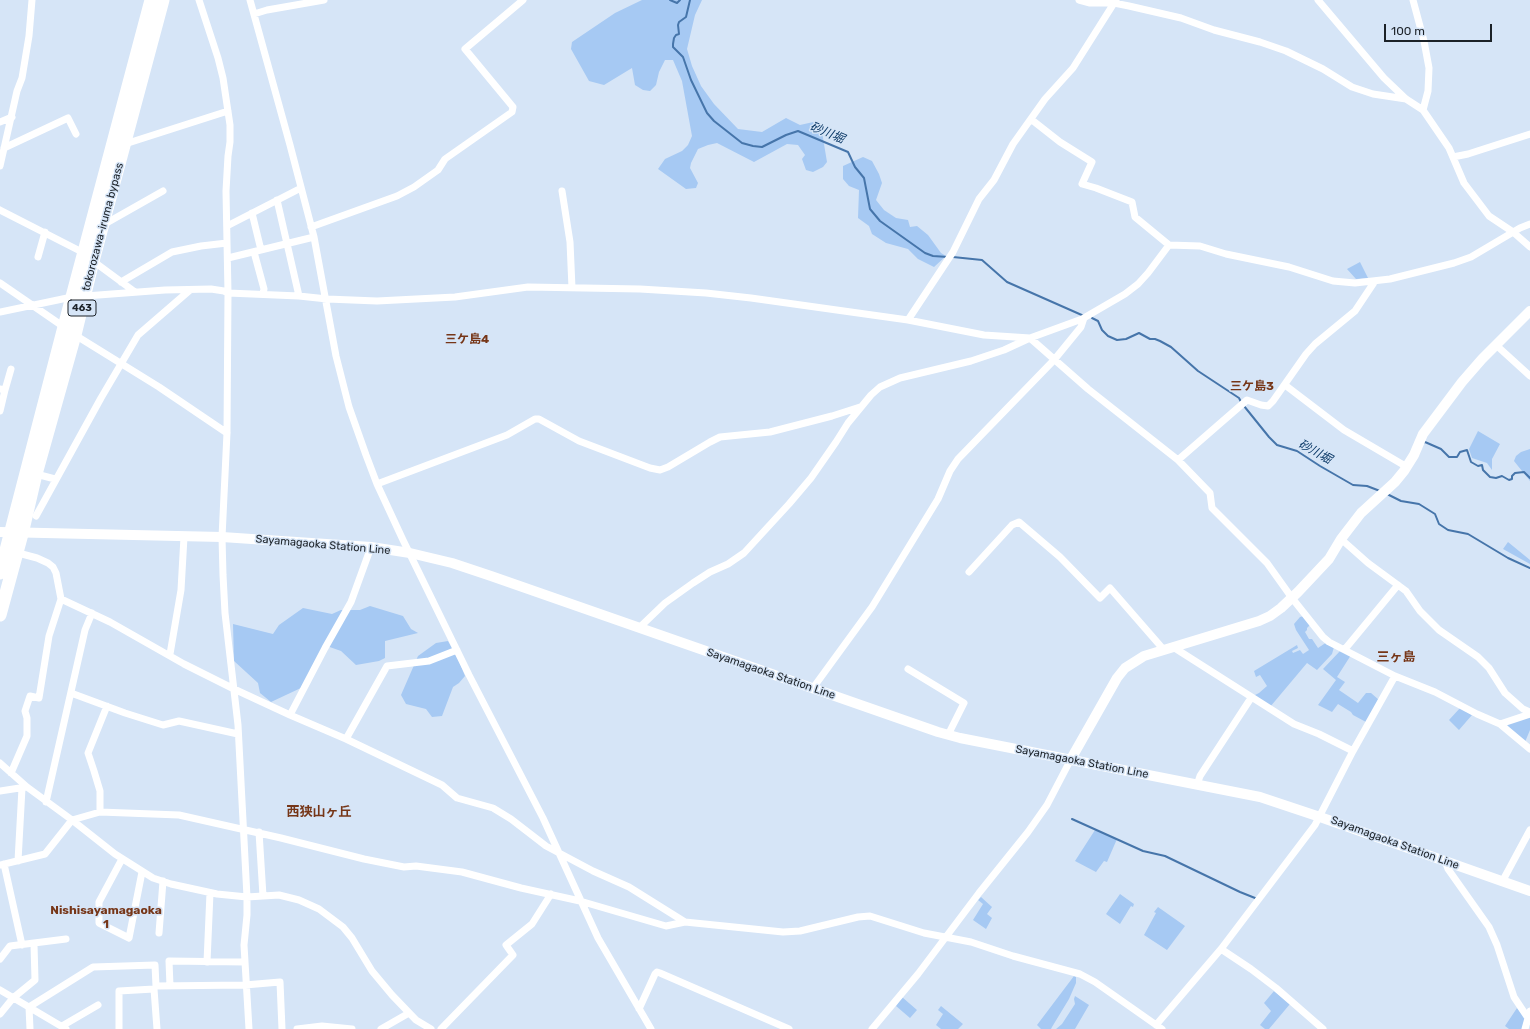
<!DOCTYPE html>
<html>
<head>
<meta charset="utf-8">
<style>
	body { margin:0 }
	#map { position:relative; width:1530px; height:1029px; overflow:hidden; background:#d6e5f7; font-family:Rubik,sans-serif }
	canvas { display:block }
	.scale { position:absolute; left:1384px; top:24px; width:108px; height:18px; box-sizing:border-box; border:2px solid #1c2228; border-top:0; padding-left:5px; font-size:12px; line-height:14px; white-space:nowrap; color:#1c2228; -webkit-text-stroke:3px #d6e5f7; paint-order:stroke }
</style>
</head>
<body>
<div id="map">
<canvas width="1530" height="1029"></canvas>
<div class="scale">100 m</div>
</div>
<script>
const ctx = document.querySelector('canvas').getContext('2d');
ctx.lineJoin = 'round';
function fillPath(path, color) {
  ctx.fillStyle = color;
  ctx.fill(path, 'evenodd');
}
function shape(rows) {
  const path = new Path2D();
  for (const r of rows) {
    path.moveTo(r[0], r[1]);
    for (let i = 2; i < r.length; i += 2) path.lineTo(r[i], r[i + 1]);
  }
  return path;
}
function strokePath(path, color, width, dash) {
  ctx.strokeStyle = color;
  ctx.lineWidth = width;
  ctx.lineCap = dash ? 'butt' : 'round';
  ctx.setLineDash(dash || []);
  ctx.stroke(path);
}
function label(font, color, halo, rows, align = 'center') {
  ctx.font = font + ' Rubik,"Noto Sans JP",sans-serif';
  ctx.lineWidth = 3;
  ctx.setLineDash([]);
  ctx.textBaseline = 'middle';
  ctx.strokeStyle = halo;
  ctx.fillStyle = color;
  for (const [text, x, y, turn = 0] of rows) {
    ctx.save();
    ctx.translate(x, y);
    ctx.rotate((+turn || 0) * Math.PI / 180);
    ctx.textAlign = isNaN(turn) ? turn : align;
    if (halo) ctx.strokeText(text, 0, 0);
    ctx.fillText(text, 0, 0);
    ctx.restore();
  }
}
fillPath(shape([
	[642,0,702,0,695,15,687,49,692,66,701,86,714,104,738,129,762,132,786,118,800,125,818,121,821,126,827,162,823,167,813,172,806,170,802,159,805,155,798,145,787,144,754,162,717,143,708,145,698,149,691,163,690,168,698,183,696,188,686,189,658,169,665,159,682,151,688,145,692,136,682,81,673,60,665,60,659,72,656,85,650,91,643,90,635,85,632,68,604,85,589,81,571,49,572,42,615,13],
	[863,157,872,161,879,174,882,183,876,200,884,210,896,218,908,220,910,227,917,226,928,235,941,253,946,256,934,267,918,259,908,249,886,243,872,234,869,226,858,218,859,190,849,186,843,179,843,166],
	[1360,262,1368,278,1356,279,1347,269],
	[1478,431,1500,444,1492,459,1492,470,1487,463,1472,458,1469,449],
	[1530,449,1530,481,1514,461,1516,456,1521,452],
	[1508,542,1530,560,1530,564,1503,549],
	[370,606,403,616,411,629,418,633,385,641,385,658,379,661,356,665,341,651,324,645,303,687,271,702,260,693,258,683,234,661,233,624,273,634,279,625,303,608,332,614,341,610,360,610],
	[1304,616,1311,624,1307,628,1307,630,1305,632,1309,639,1312,639,1318,648,1327,642,1334,647,1332,654,1317,670,1307,663,1270,707,1253,696,1259,693,1267,686,1260,675,1256,677,1254,671,1297,645,1298,648,1292,651,1293,653,1300,650,1303,654,1309,650,1296,630,1294,624,1300,617],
	[448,641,459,661,465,676,459,683,453,687,442,716,432,717,426,709,406,704,401,695,418,656,436,643],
	[1340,651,1351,655,1337,677,1345,682,1339,690,1358,703,1366,693,1371,693,1379,700,1366,722,1353,715,1351,712,1338,704,1332,712,1318,705,1336,680,1323,669],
	[1460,708,1472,715,1459,730,1449,720],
	[1530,715,1530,730,1525,742,1507,726,1508,723],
	[1095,830,1117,839,1107,862,1104,861,1096,872,1075,861],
	[1120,894,1134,904,1133,907,1131,906,1120,924,1106,914],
	[981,897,992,907,987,914,992,918,986,929,973,920,983,904,978,900],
	[1158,907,1185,926,1167,950,1144,935,1156,913,1154,912],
	[1074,976,1076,977,1076,983,1069,999,1052,1027,1051,1029,1041,1029,1037,1025],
	[1274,991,1290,1004,1269,1029,1265,1029,1260,1025,1271,1011,1264,1003],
	[1075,996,1089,1005,1075,1029,1056,1029,1062,1024,1075,1004,1074,999],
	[902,997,917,1010,910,1018,896,1006],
	[941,1006,963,1024,958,1029,941,1029,936,1025,943,1014,938,1010],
	[1517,1008,1525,1018,1522,1029,1509,1029,1505,1026]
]), '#a6c9f3');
strokePath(shape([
	[670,0,677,3,680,0],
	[690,0,686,17,679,22,678,25,679,34,676,35,674,38,673,44,673,47,683,57,691,80,707,113,714,121,742,143,753,146,762,147,786,135,798,131,848,152,855,167,864,178,870,209,880,221,925,253,933,256,948,257],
	[953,257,982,260,1007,282,1084,316],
	[1092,318,1098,321,1102,330,1108,336,1117,340,1126,339,1139,333,1150,339,1155,339,1160,341,1171,347,1198,371,1239,398,1241,402],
	[1244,406,1269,437,1277,445,1297,451,1320,466,1353,485,1367,486,1380,491],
	[1422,443,1425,442,1441,449,1449,457,1457,457,1460,452,1467,450,1471,462,1478,466,1482,465,1483,470,1490,477,1496,478,1502,476,1509,480,1512,479,1512,476,1515,473,1524,472,1530,478],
	[1387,494,1401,501,1419,504,1435,514,1439,524,1448,530,1468,534,1508,558,1530,568],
	[1072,819,1143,851,1165,856,1240,892,1255,898]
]), '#4675aa', 2);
strokePath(shape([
	[199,0,218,58,223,78,230,125,230,142,228,156,226,191,228,293,227,433,222,537,223,575,225,613,238,725,247,897,247,915,244,945,249,1029],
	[250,0,290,145,314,237,336,356,349,407,366,455,377,484,403,540,469,675,543,818,598,938,651,1029],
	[1079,0,1090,3,1114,3,1129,6,1181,18,1214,30,1260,42,1286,51,1323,69,1352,87,1373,94,1406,99],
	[1318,0,1384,78,1406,99,1423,110,1449,148,1464,183,1489,216,1513,232,1530,247],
	[1413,0,1424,41,1429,68,1428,91,1423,110],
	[254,14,267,10,324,0],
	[1032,120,1060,142,1092,162,1082,184,1096,188,1132,202,1135,217,1169,245],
	[0,122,12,117],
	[125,144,228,111],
	[4,148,68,118,76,134],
	[1453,157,1468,154,1530,134],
	[0,166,17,91,22,78,29,36,32,0],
	[562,191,570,242,572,288],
	[277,200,299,296],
	[0,210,84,253],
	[252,213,261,250],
	[103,225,163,191],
	[227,226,301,188],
	[311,227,397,196,414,187,438,170,445,159,512,112,513,107,465,49,523,0],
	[254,252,264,289,263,294],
	[38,257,45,232],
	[228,258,314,237],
	[93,261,135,292],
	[121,282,172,252,201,246,227,243],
	[0,283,64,327],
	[0,312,72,297,165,290,211,289,224,291,228,293,299,296,327,299,377,301,455,297,528,287,640,289,706,293,751,298,908,320,984,335,1030,338,1082,319,1125,294,1138,284,1148,273,1169,245,1200,246,1226,254,1289,267,1333,281,1355,283,1390,279,1454,263,1471,257,1520,228,1530,224],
	[908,320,953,252,979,199,994,180,1013,144,1045,99,1073,68,1116,0],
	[75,335,159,387,227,433],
	[1496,345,1530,376],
	[1285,385,1344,430,1407,467],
	[0,389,5,390,0,411],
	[5,390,11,369],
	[1178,460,1247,400,1261,405,1268,406,1273,401,1306,354,1315,344,1355,311,1375,281],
	[36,474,55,479],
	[377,484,507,435,535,419,539,419,579,441,650,468,660,470,668,467,710,442,720,437,770,432,832,416,860,407],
	[36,516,101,398,138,335,190,290],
	[1341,539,1368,563,1406,591,1420,611,1439,630,1478,657,1489,668,1505,693,1523,709,1530,712],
	[22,554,37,558,48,563,53,567,56,573,61,599,110,622,184,664,234,689,290,715,346,739,442,785,457,798,493,808,511,819,546,846,593,871,629,887,685,922],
	[969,572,1012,525,1019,522,1060,557,1100,598,1110,588,1164,650],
	[640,627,665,603,693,583,710,572,728,564,744,553,789,504,811,478,836,442,848,423,871,395,880,387,900,378,971,361,1004,350,1030,338,1088,389,1178,460,1210,493,1212,508,1267,563,1292,598,1323,637,1329,642,1395,676,1435,692,1477,714,1500,724,1530,749],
	[1173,647,1294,724,1319,734,1353,751],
	[1345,649,1398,585],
	[170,654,181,590,184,537],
	[908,669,964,703,948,735],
	[813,688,872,607,938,499,950,471,958,459,1054,360,1081,327,1084,318],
	[71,693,125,713,163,725,179,721,238,734],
	[290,715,325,648,351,602,371,547],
	[1500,724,1530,714],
	[346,739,387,666,429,661,457,650],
	[0,763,27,787,72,820,115,854,153,878,171,884,217,894,247,897,279,895,299,900,319,909,343,927,352,938,372,971,392,995,416,1020,431,1029],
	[11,773,27,736,27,718,25,711,30,696,39,698,49,636,61,599],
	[1197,785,1200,776,1251,698],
	[0,791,26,787],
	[46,802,85,630,92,613],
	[100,812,100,791,94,771,88,753,107,706],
	[259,832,263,896],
	[122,859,99,902,99,923,129,938,142,872],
	[18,861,22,788],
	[1445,861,1448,869,1489,927,1497,945,1514,997,1530,1021],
	[4,864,22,945],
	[0,865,45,854,72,820,100,812,179,815,281,838,364,859,404,867,416,866,462,872,521,888,580,901,666,926,685,922,783,932,800,931,858,917,870,916,924,933,971,942,1013,956,1080,974,1095,982,1162,1029],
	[1502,882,1530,830],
	[159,933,163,881],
	[1221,949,1251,969,1276,988,1323,1029],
	[0,959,10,946,66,939],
	[207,962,210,893],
	[170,986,169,961,245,962],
	[0,990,66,1029],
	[639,1009,655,974,657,972,660,973,789,1029],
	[0,1014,13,998,35,980,34,944],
	[1156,1025,1221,949,1315,825,1353,751,1395,676],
	[62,1026,98,1005],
	[30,1029,29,1007,93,967,155,965,156,986,245,985,280,982,282,1029],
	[119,1029,119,991,154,989,157,1029],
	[297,1029,322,1026,352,1029],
	[381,1029,409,1013],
	[441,1029,513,955,506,945,532,924,551,894],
	[872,1029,918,974,979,893,1028,832,1047,805,1071,759],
	[1525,1029,1530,1011]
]), '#fff', 7);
strokePath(shape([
	[0,532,222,537,371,547,410,553,452,563,491,576,938,732,960,738,1260,797,1320,817,1530,891],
	[1071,759,1117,678,1125,668,1144,656,1259,621,1270,616,1281,608,1298,592,1329,559,1341,539,1361,513,1395,482,1404,471,1414,455,1423,434,1462,382,1482,359,1530,311]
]), '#fff', 10);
strokePath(shape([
	[0,573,64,327,151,0],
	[0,615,22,534,36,474,75,335,93,261,163,0]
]), '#fff', 13);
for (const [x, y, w] of [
	[82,308,28]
]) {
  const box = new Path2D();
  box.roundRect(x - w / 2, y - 8, w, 16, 3);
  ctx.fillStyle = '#d6e5f7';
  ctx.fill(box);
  strokePath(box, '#1c2228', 1);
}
label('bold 10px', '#1c2228', null, [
	["463",82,308]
]);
label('11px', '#1c2228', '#d6e5f7', [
	["tokorozawa-iruma bypass",103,227,-75],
	["Sayamagaoka Station Line",323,545,5],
	["Sayamagaoka Station Line",771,674,19],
	["Sayamagaoka Station Line",1082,762,11],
	["Sayamagaoka Station Line",1395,843,20]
]);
label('italic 12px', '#093766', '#d6e5f7', [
	["砂川堀",827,133,23],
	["砂川堀",1315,452,29]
]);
label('bold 12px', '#763618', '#d6e5f7', [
	["三ケ島4",467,340],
	["三ケ島3",1252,387],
	["Nishisayamagaoka",106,911],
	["1",106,925]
]);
label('bold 13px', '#763618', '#d6e5f7', [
	["三ヶ島",1396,657],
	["西狭山ヶ丘",319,812]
]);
</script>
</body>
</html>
